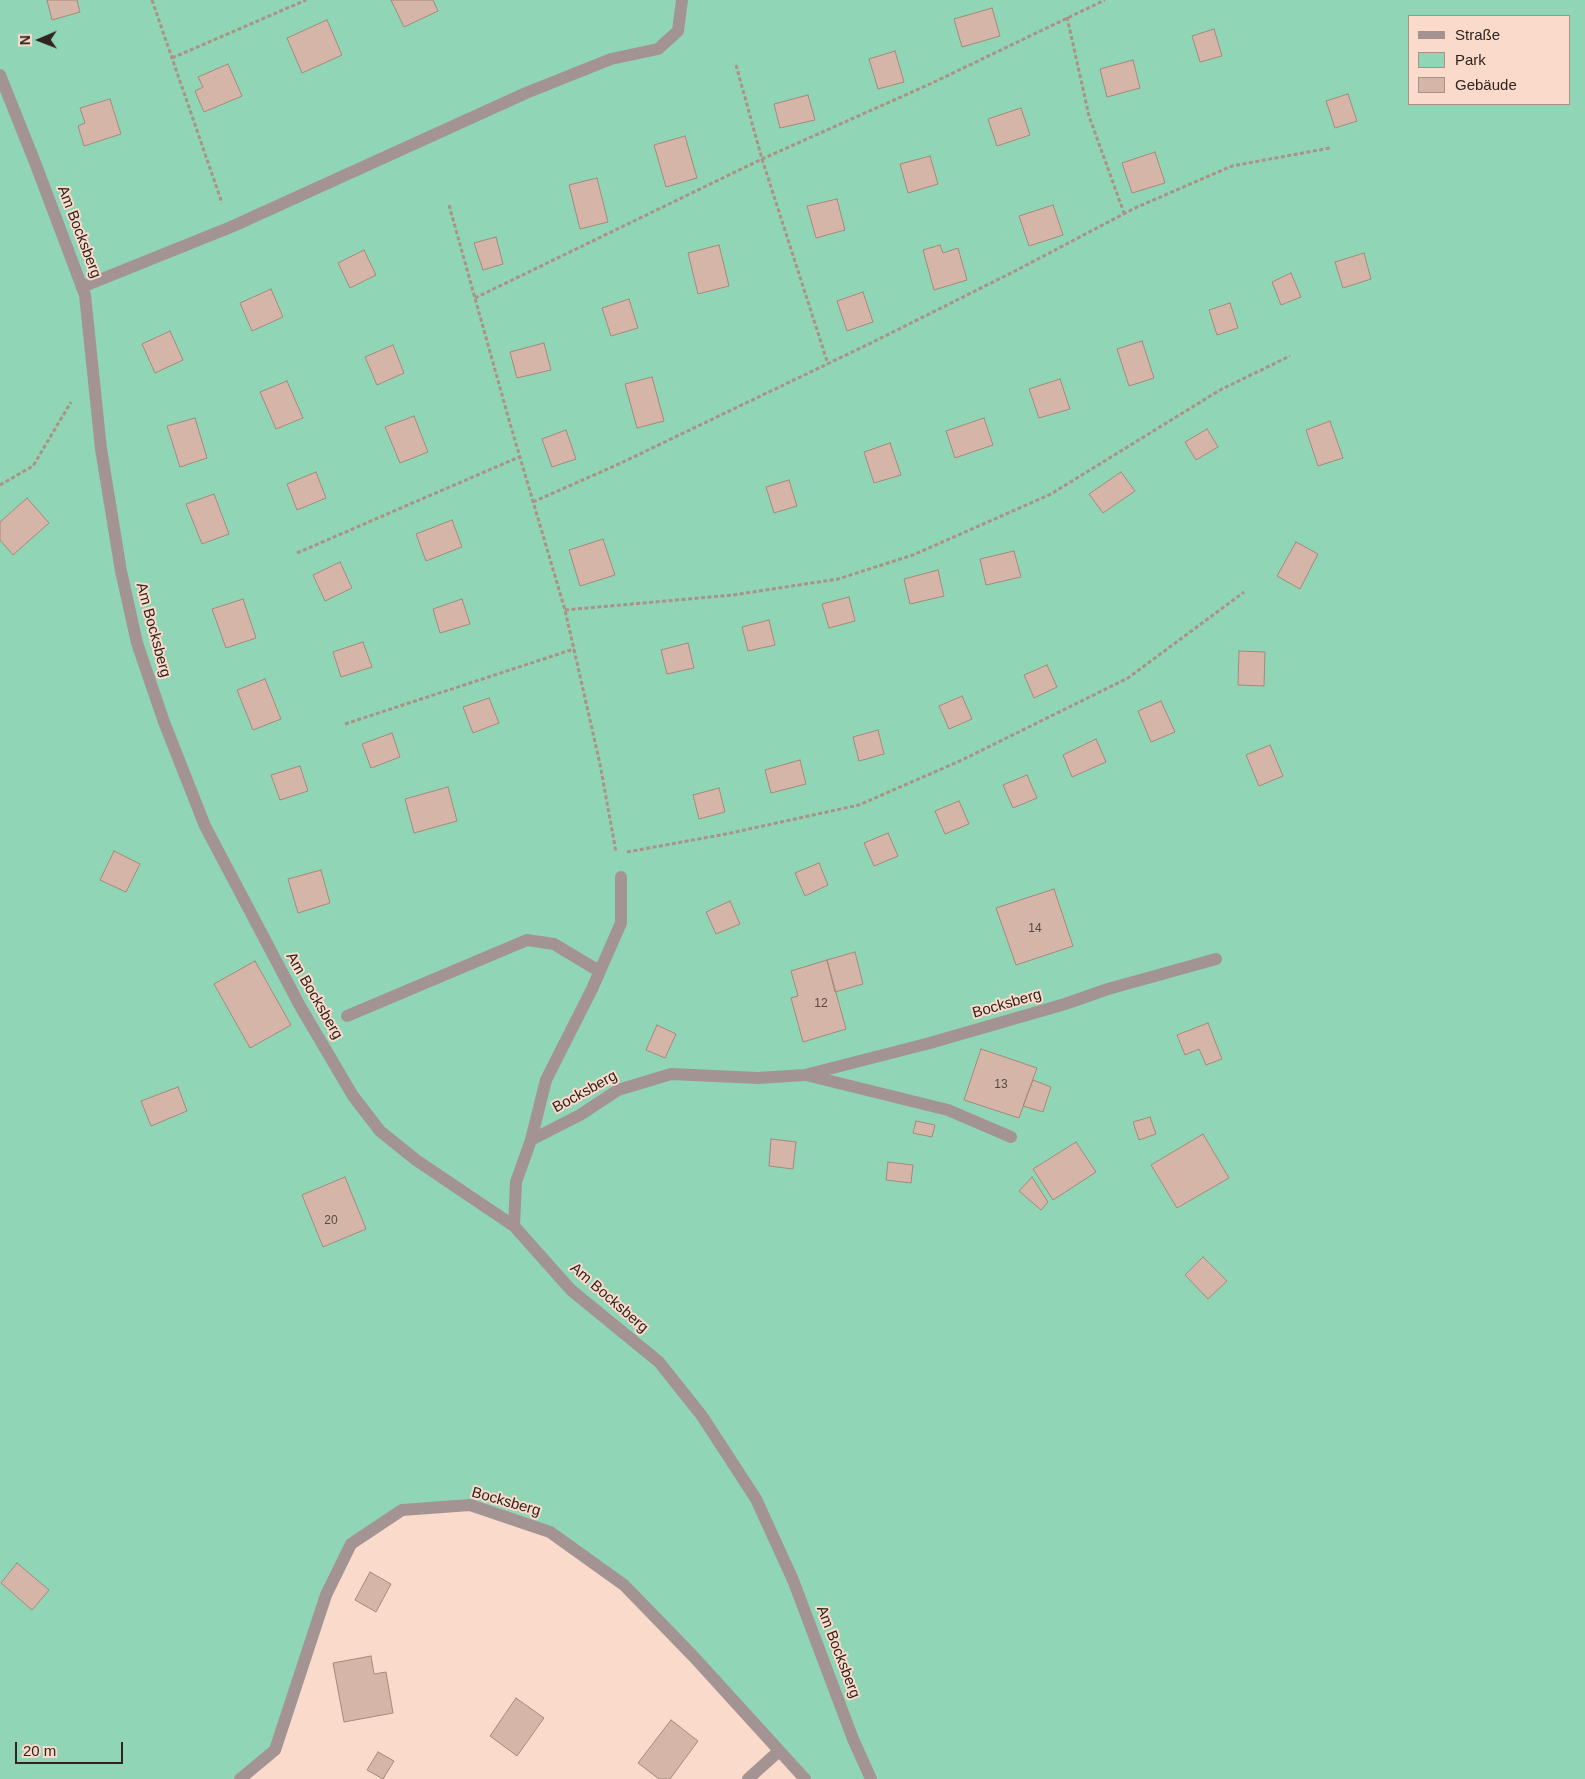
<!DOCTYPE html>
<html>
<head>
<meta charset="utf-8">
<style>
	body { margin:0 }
	#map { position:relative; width:1585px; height:1779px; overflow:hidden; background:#f9dacb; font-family:Arial,sans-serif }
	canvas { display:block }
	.legend { position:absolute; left:1408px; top:15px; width:162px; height:90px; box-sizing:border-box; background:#f9dacb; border:1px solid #a99186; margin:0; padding:6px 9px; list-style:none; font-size:15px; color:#30241f }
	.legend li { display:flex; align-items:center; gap:10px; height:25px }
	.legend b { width:25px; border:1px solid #a99186 }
	.north { position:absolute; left:15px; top:15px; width:50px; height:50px; -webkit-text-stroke:4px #f9dacb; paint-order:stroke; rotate:269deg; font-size:14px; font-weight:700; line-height:20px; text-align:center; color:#30241f }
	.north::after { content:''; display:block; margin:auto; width:18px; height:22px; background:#30241f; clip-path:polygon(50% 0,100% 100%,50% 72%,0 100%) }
	.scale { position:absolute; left:15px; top:1742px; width:108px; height:22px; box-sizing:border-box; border:2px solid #30241f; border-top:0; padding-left:6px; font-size:15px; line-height:18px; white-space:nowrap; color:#30241f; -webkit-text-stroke:4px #f9dacb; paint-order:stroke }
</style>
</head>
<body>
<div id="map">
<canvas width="1585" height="1779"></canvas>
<ul class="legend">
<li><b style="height:6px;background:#a39493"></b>Straße</li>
<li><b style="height:14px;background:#91d5b7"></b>Park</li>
<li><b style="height:14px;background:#d4b5a7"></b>Gebäude</li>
</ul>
<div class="north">N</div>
<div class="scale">20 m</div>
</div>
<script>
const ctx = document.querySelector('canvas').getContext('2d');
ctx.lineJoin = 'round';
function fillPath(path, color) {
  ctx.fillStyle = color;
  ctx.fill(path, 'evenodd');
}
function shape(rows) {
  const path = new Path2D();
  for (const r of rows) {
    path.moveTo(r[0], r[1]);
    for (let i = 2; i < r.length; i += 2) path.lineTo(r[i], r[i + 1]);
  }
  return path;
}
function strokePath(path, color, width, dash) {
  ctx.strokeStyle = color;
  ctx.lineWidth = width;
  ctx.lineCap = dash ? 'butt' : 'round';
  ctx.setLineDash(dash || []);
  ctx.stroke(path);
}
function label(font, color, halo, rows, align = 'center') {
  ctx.font = font + ' Arial,sans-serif';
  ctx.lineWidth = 4;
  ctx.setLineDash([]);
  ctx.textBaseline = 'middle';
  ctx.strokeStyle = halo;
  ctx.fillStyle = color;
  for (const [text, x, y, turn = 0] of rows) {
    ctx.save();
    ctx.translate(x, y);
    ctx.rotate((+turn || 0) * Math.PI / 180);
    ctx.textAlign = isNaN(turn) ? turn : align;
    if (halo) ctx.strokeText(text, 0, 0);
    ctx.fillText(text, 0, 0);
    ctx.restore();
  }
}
fillPath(shape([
	[0,0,1585,0,1585,1779,805,1779,624,1585,550,1532,470,1505,402,1510,351,1544,275,1750,240,1779,0,1779],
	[1409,16,1569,16,1569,104,1409,104]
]), '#91d5b7');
const building = shape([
	[47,0,77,0,80,12,52,20,47,0],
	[391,0,433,0,438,11,404,27,391,0],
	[992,8,1000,36,962,47,954,19,992,8],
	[327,20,342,55,302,73,287,38,327,20],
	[1214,29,1222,56,1200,62,1192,36,1214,29],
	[895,51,904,82,878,89,869,59,895,51],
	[1133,60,1140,88,1107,97,1100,69,1133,60],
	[228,64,242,96,204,112,195,91,203,87,198,77,228,64],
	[1348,94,1357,121,1335,128,1326,101,1348,94],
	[808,95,815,120,780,128,774,104,808,95],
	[110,99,121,134,84,146,78,126,85,123,80,108,110,99],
	[1021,108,1030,135,997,146,988,119,1021,108],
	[685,136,697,178,666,187,654,145,685,136],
	[1155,152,1165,183,1132,193,1122,163,1155,152],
	[930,156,938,184,908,193,900,164,930,156],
	[597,178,608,222,580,229,569,185,597,178],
	[837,199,845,230,816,238,807,206,837,199],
	[1053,205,1063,235,1029,246,1019,216,1053,205],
	[496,237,503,264,483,270,474,243,496,237],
	[719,245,729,286,698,294,688,253,719,245],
	[940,245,943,253,958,248,967,280,934,290,923,250,940,245],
	[364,250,376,275,350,288,338,263,364,250],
	[1364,253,1371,279,1343,288,1335,262,1364,253],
	[1291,273,1301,297,1281,305,1272,282,1291,273],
	[271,289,283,317,252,331,240,303,271,289],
	[863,292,873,322,847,331,837,301,863,292],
	[629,299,638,328,611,336,602,308,629,299],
	[1230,303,1238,328,1217,335,1209,310,1230,303],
	[170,331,183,360,155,373,142,344,170,331],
	[1142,341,1154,378,1129,386,1117,349,1142,341],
	[544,343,551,370,517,378,510,352,544,343],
	[393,345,404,373,377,385,365,357,393,345],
	[652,377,664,421,637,428,625,384,652,377],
	[1060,379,1070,409,1039,418,1029,389,1060,379],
	[287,381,303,418,276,429,260,392,287,381],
	[414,416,428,452,400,463,385,427,414,416],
	[195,418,207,458,180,467,167,426,195,418],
	[984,418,993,445,955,458,946,431,984,418],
	[1330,421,1343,458,1318,466,1306,430,1330,421],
	[1207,429,1218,447,1196,460,1185,442,1207,429],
	[566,430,576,459,552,467,542,439,566,430],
	[890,443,901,475,874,483,864,452,890,443],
	[316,472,326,498,297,510,287,484,316,472],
	[1121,472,1135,491,1103,513,1089,494,1121,472],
	[789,480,797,506,774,513,766,487,789,480],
	[214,494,229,534,202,544,186,504,214,494],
	[27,498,49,523,13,555,0,540,0,522,27,498],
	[452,520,462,547,426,561,416,534,452,520],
	[603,539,615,575,580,586,569,550,603,539],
	[1296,542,1318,554,1300,589,1277,576,1296,542],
	[1014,551,1021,577,986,585,980,559,1014,551],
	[340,562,352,588,325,601,313,575,340,562],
	[938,570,944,596,910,604,904,579,938,570],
	[849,597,855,621,829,628,822,604,849,597],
	[243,599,256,638,226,648,212,609,243,599],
	[462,599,470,624,440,633,433,609,462,599],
	[769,620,775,645,748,651,742,627,769,620],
	[363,642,372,667,341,677,333,652,363,642],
	[688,643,694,668,667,674,661,650,688,643],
	[1239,651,1265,652,1264,686,1238,685,1239,651],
	[1047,665,1057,687,1034,698,1024,675,1047,665],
	[265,679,281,719,253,730,237,690,265,679],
	[962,696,972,719,949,729,939,706,962,696],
	[489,698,499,723,473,733,463,707,489,698],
	[1161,701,1175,732,1151,742,1138,711,1161,701],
	[878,730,884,754,859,761,853,737,878,730],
	[392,733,400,757,371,768,362,744,392,733],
	[1096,739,1106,762,1072,777,1063,755,1096,739],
	[1270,745,1283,776,1259,786,1246,755,1270,745],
	[800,760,806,784,771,793,765,770,800,760],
	[300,766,308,791,280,800,271,775,300,766],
	[1027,775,1037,798,1013,808,1003,785,1027,775],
	[448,787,457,821,414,833,405,799,448,787],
	[719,788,725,812,699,819,693,795,719,788],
	[959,801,969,824,945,834,935,811,959,801],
	[888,833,898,856,874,866,864,843,888,833],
	[114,851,140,864,126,892,100,880,114,851],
	[819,863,828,885,805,896,795,873,819,863],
	[321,870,330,903,298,913,288,879,321,870],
	[1054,889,1073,946,1016,965,996,908,1054,889],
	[730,901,740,924,716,934,706,912,730,901],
	[855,952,863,984,835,992,827,960,855,952],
	[827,960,846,1029,803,1042,791,998,798,996,791,971,827,960],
	[255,961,291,1025,250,1048,214,984,255,961],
	[1208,1023,1222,1059,1206,1065,1199,1049,1185,1055,1177,1035,1208,1023],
	[657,1025,676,1034,665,1058,646,1050,657,1025],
	[981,1049,1037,1068,1019,1118,964,1100,981,1049],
	[1033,1080,1051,1087,1043,1112,1023,1106,1033,1080],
	[178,1087,187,1111,151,1126,141,1101,178,1087],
	[1150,1117,1156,1134,1139,1140,1133,1122,1150,1117],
	[916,1121,935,1125,932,1137,913,1133,916,1121],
	[1203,1134,1229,1178,1177,1208,1151,1165,1203,1134],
	[771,1139,796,1142,793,1169,769,1166,771,1139],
	[1076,1142,1096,1172,1053,1200,1033,1169,1076,1142],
	[888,1162,913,1165,911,1183,886,1180,888,1162],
	[345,1177,366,1229,323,1247,302,1195,345,1177],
	[1032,1177,1048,1202,1041,1210,1019,1191,1032,1177],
	[1203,1257,1227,1281,1208,1299,1185,1275,1203,1257],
	[17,1563,49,1590,32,1610,1,1583,17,1563],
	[370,1572,391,1584,376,1612,355,1600,370,1572],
	[371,1656,374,1674,386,1672,393,1713,344,1722,333,1663,371,1656],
	[516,1698,544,1718,517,1756,490,1736,516,1698],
	[671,1720,698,1741,670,1779,659,1779,638,1763,671,1720],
	[378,1752,394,1761,383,1779,367,1770,378,1752]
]);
fillPath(building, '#d4b5a7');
strokePath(building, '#a6897b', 1);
strokePath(shape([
	[152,0,222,203],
	[1067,17,1089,116,1124,213],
	[172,58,306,0],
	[736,65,762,159,828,364],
	[449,205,509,420,565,610,600,764,616,852],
	[475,298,762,159,930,84,1105,0],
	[0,485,33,466,71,402],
	[533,502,621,463,871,343,1015,271,1135,208,1232,166,1330,148],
	[297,553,519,457],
	[565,610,733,595,838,579,913,555,1051,494,1220,390,1290,356],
	[345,724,574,649],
	[627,852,726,834,859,805,962,760,1128,678,1244,592]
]), '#aa9287', 3, [4, 2.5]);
strokePath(shape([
	[82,287,231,227,526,93,611,59,658,49,678,31,682,0],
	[347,1016,527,940,554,944,599,971]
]), '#a39493', 12);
strokePath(shape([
	[0,75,36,165,85,295,101,449,121,571,137,643,164,722,205,826,300,1006,353,1096,380,1131,416,1160,514,1226,571,1290,659,1362,702,1416,756,1499,793,1580,853,1739,871,1779],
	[806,1075,948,1110,1011,1137],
	[531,1140,546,1080,592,989,621,923,621,877],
	[514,1226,516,1182,531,1140,580,1115,618,1090,671,1074,758,1078,805,1075,930,1043,1065,1004,1108,989,1216,959],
	[240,1779,275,1750,326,1595,351,1544,402,1510,470,1505,550,1532,624,1585,693,1656,805,1779],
	[748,1779,779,1751]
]), '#a39493', 12);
label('12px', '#594841', null, [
	["14",1035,929],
	["12",821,1004],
	["13",1001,1085],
	["20",331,1221]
]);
label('15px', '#30241f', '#f9dacb', [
	["Am Bocksberg",79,232,69],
	["Am Bocksberg",153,630,75],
	["Am Bocksberg",314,996,60],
	["Bocksberg",1007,1004,-16],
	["Bocksberg",585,1092,-29],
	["Am Bocksberg",609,1298,41],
	["Bocksberg",506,1502,16],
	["Am Bocksberg",838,1652,69]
]);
</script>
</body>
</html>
